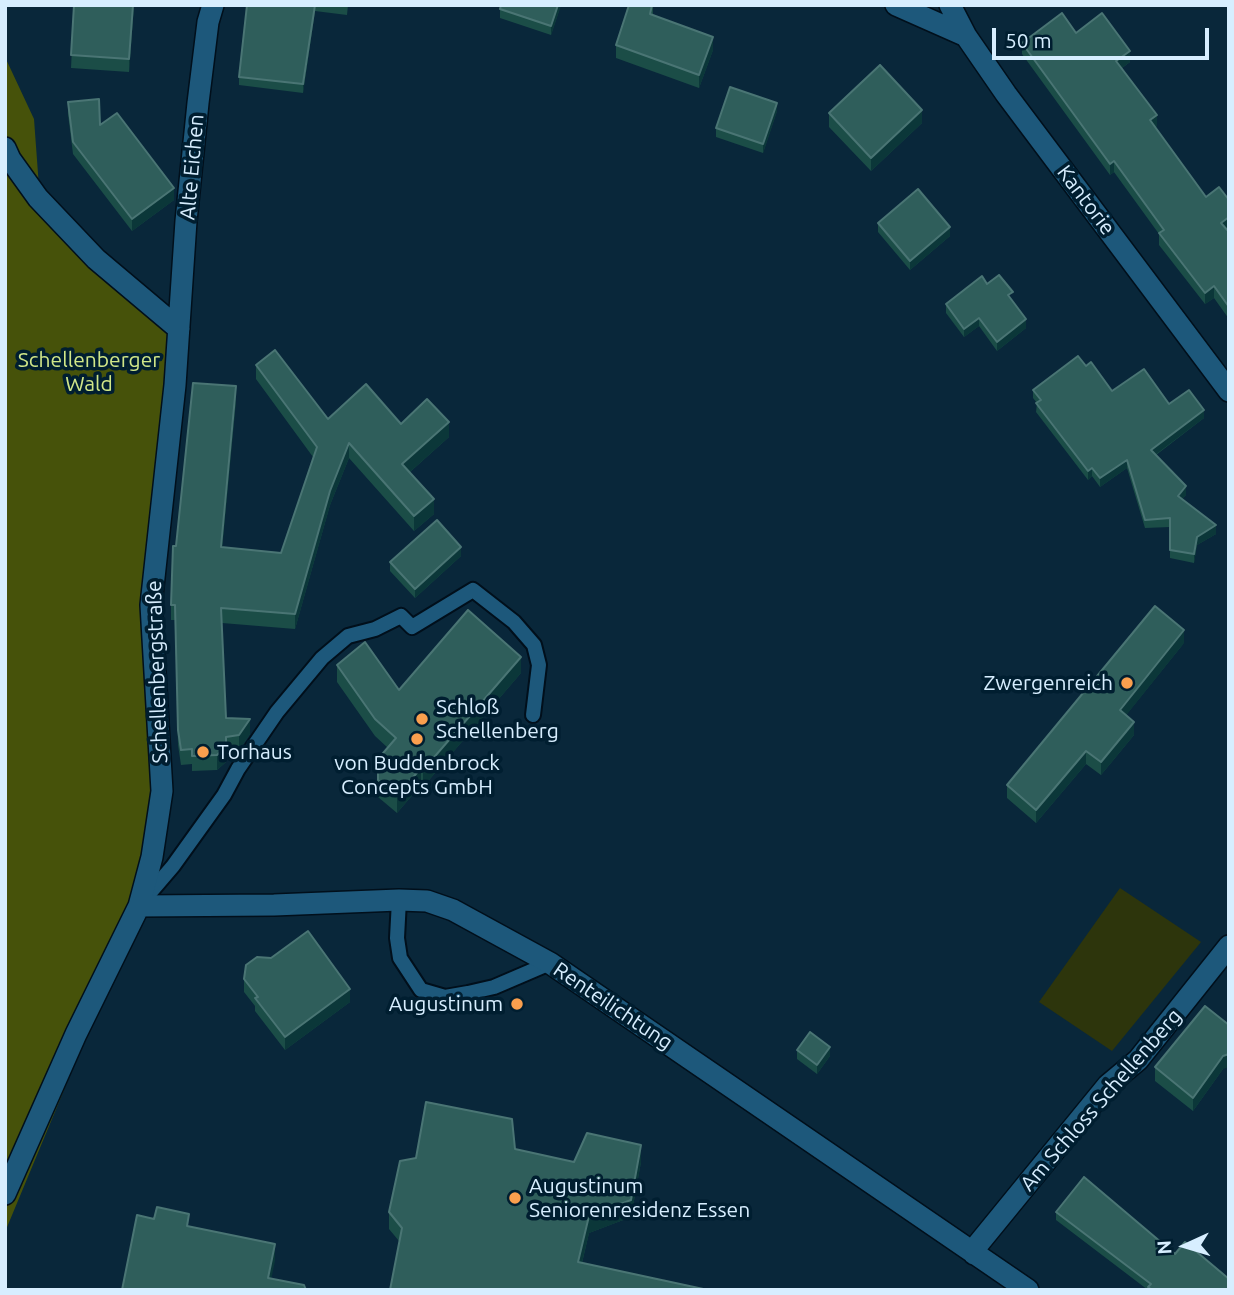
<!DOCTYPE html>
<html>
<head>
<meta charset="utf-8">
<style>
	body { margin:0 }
	#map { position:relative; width:1234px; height:1295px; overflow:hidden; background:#09273a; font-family:Ubuntu,sans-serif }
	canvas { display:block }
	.frame { position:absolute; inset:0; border:7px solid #d7eeff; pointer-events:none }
	.north { position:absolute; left:1150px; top:1211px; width:70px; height:70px; -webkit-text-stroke:5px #001e30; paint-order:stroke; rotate:266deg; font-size:19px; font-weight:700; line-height:28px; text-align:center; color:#d7eeff }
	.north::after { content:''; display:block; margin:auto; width:24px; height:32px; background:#d7eeff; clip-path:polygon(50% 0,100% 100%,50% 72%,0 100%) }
	.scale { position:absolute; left:992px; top:28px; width:217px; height:32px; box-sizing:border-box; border:4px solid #d7eeff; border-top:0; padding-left:9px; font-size:21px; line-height:24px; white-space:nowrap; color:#d7eeff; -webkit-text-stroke:5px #001e30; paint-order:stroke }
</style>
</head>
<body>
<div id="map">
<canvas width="1234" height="1295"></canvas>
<div class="frame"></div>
<div class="north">N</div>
<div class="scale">50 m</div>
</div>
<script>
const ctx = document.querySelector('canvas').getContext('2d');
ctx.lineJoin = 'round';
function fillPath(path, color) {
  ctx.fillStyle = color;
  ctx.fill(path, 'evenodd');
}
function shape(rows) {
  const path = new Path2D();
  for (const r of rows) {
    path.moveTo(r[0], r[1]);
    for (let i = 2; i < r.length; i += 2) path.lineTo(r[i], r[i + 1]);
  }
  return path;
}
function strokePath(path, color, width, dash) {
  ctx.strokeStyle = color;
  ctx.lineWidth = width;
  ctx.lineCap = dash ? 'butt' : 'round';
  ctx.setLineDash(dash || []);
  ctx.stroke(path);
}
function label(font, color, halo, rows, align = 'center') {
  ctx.font = font + ' Ubuntu,sans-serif';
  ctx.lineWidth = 7;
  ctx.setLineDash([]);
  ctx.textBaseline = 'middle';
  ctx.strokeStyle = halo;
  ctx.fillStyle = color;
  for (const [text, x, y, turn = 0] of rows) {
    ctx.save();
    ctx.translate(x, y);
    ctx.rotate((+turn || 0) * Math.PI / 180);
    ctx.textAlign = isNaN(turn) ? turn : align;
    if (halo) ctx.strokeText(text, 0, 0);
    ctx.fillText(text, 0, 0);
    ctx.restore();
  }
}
fillPath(shape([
	[1120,888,1201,942,1112,1051,1039,1002]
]), '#2d350c');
fillPath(shape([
	[5,57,34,119,39,187,5,142],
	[5,156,177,334,152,555,159,788,133,924,5,1232]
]), '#46520a');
const lane = shape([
	[399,900,397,938,400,958,421,990,445,997,468,993,494,987,550,963],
	[143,901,173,866,224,795,238,769,277,712,322,658,348,636,375,629,401,616,412,627,473,590,514,622,534,645,539,665,533,715]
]);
const street = shape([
	[896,5,966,36],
	[950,5,966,36,1006,94,1229,391],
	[5,148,10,159,38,198,96,259,179,329],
	[139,906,274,905,399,900,427,901,453,910,550,963,1028,1290],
	[5,1194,76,1034,139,906,152,857,162,791,151,605,175,385,186,221,198,103,208,22,213,5],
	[974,1254,979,1243,1108,1085,1138,1060,1229,946]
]);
strokePath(lane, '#010f1b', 18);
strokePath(street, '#010f1b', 24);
strokePath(lane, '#1d587b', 14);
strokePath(street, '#1d587b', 21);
fillPath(shape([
	[74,5,134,5,129,72,71,68],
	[247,5,348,5,347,15,315,11,303,93,239,85,239,77],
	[561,5,551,35,500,18,500,9],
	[653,5,653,15,713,50,699,88,616,58,616,45],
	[1076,33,1130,62,1122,68,1157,126,1155,127,1206,197,1229,200,1229,229,1227,230,1229,232,1229,319,1214,298,1205,304,1159,245,1159,234,1114,172,1110,175,1022,54,1022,43],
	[68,102,174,200,132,231,73,154,68,114],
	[777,111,763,153,716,137,716,128],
	[829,113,922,123,871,171,829,127],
	[878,223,950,236,910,270,878,232],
	[987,284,1012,301,1026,328,997,351,979,326,964,337,946,313,946,304],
	[256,365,328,419,401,424,449,437,410,472,434,514,414,531,349,458,330,505,295,629,222,623,226,718,250,734,239,750,226,752,226,762,217,770,192,771,192,764,181,765,178,745,175,620,171,620,171,605,176,546,236,401,222,547,281,553,313,457,256,379],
	[1086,366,1112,391,1169,404,1204,418,1156,455,1186,495,1182,499,1216,534,1197,545,1194,563,1170,558,1170,527,1145,528,1127,468,1100,487,1092,476,1088,480,1036,412,1037,403,1033,398,1033,390],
	[461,556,415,598,390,571,390,562],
	[1184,643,1126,715,1134,735,1101,775,1086,764,1036,823,1007,798,1007,785],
	[337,665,399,690,521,673,423,787,421,785,397,813,378,797,378,759,388,748,375,736,337,682],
	[244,979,350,1002,285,1050,255,1011,255,1006,244,992],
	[797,1050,830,1056,817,1074,797,1059],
	[1155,1067,1223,1069,1193,1111,1155,1081],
	[515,1149,574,1162,641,1162,631,1217,589,1233,582,1263,399,1241,389,1229,389,1212],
	[1056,1212,1175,1254,1229,1290,1148,1290,1056,1220]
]), '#1b4d47');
fillPath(shape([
	[133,5,134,5,129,72,129,59],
	[315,5,315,11,303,93,303,84],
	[558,5,561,5,551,35,551,26],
	[713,37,713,50,699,88,699,75],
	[1130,51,1130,62,1116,72,1116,61],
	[777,103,777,111,763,153,763,144],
	[922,110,922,123,871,171,871,158],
	[1157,115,1157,126,1150,131,1150,120],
	[1114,161,1114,172,1110,175,1110,164],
	[174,188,174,200,132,231,132,219],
	[1229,217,1229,229,1221,234,1221,223],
	[950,227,950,236,910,270,910,261],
	[1214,286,1214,298,1205,304,1205,293],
	[979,318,979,326,964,337,964,329],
	[1026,319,1026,328,997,351,997,342],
	[236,386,236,401,221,562,221,547],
	[1204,410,1204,418,1151,458,1151,450],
	[449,422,449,437,402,479,402,464],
	[349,443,349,458,330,505,295,629,295,614,330,491],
	[1127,460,1127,468,1100,487,1100,478],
	[1092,468,1092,476,1088,480,1088,471],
	[1186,486,1186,495,1178,504,1178,496],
	[434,499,434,514,414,531,414,516],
	[1216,525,1216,534,1197,545,1194,563,1194,554,1197,537],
	[461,547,461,556,415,598,415,589],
	[1184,630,1184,643,1120,723,1120,710],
	[521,657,521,673,423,787,423,770],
	[250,719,250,734,239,750,239,735],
	[1134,722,1134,735,1101,775,1101,762],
	[226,747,226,762,217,770,217,755],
	[1086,751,1086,764,1036,823,1036,810],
	[421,768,421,785,397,813,397,796],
	[350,989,350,1002,285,1050,285,1037],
	[830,1047,830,1056,817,1074,817,1065],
	[1229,1054,1229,1067,1223,1069,1193,1111,1193,1098,1223,1056],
	[641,1145,641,1162,631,1217,589,1233,578,1279,578,1262,589,1216],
	[275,1244,275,1261,269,1290,268,1278]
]), '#0b3739');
const building = shape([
	[74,5,133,5,129,59,71,55,74,5],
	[247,5,315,5,303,84,239,77,247,5],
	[501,5,558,5,551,26,500,9,501,5],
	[629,5,652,5,650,14,713,37,699,75,616,45,629,5],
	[1062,13,1076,33,1102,13,1130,51,1116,61,1157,115,1150,120,1206,197,1219,187,1229,200,1229,217,1221,223,1229,232,1229,307,1214,286,1205,293,1159,233,1164,230,1114,161,1110,164,1022,43,1062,13],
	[880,65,922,110,871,158,829,113,880,65],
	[730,87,777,103,763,144,716,128,730,87],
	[99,99,100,125,117,113,174,188,132,219,73,142,68,102,99,99],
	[918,189,950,227,910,261,878,223,918,189],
	[999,275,1013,292,1008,295,1026,319,997,342,979,318,964,329,946,304,982,276,987,284,999,275],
	[275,350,328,419,366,384,401,424,427,399,449,422,402,464,434,499,414,516,349,443,330,491,295,614,221,608,226,718,250,719,239,735,226,737,226,747,217,755,192,756,192,749,181,750,178,730,175,605,171,605,173,546,176,546,193,383,236,386,221,547,281,553,317,447,256,365,275,350],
	[1078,356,1086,366,1091,362,1112,391,1144,369,1169,404,1189,390,1204,410,1151,450,1186,486,1178,496,1216,525,1197,537,1194,554,1170,550,1170,518,1145,520,1127,460,1100,478,1092,468,1088,471,1036,403,1041,400,1033,390,1078,356],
	[437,520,461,547,415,589,390,562,437,520],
	[1155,606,1184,630,1120,710,1134,722,1101,762,1086,751,1036,810,1007,785,1155,606],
	[468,610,521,657,423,770,421,768,397,796,378,780,378,759,396,738,375,719,337,665,365,642,399,690,468,610],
	[308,931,350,989,285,1037,255,998,258,997,244,979,246,965,257,957,271,958,308,931],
	[1205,1006,1229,1025,1229,1054,1223,1056,1193,1098,1155,1067,1205,1006],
	[810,1032,830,1047,817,1065,797,1050,810,1032],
	[426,1102,512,1119,515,1149,574,1162,587,1133,641,1145,631,1200,589,1216,578,1262,708,1290,390,1290,402,1228,389,1212,400,1161,416,1158,426,1102],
	[1084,1177,1175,1254,1185,1242,1229,1279,1229,1289,1228,1290,1152,1290,1148,1287,1151,1284,1056,1212,1084,1177],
	[157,1207,189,1214,187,1226,275,1244,268,1278,304,1285,306,1290,122,1290,137,1215,154,1219,157,1207]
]);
fillPath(building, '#2f5e5b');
strokePath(building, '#4a7574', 2);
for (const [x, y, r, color] of [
	[1127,683,7,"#fa9f4e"],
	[422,719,7,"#fa9f4e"],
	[417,739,7,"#fa9f4e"],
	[203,752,7,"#fa9f4e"],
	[517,1004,7,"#fa9f4e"],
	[515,1198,7,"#fa9f4e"]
]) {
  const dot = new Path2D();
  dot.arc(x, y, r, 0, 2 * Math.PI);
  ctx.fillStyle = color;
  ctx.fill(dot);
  strokePath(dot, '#001e30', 2.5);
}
label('21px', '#d7eeff', '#001e30', [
	["Alte Eichen",192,167,-85],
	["Kantorie",1086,200,53],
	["Schellenbergstraße",157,672,-92],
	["Renteilichtung",613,1006,34],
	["Am Schloss Schellenberg",1101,1100,-49]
]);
label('21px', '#d1e788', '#001e30', [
	["Schellenberger",89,360],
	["Wald",89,384]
]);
label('21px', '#d7eeff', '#001e30', [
	["Zwergenreich",1113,683,"right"],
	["Schloß",436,707],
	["Schellenberg",436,731],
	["Torhaus",217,752],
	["von Buddenbrock",417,763,"center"],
	["Concepts GmbH",417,787,"center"],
	["Augustinum",503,1004,"right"],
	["Augustinum",529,1186],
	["Seniorenresidenz Essen",529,1210]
], 'left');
</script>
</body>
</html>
